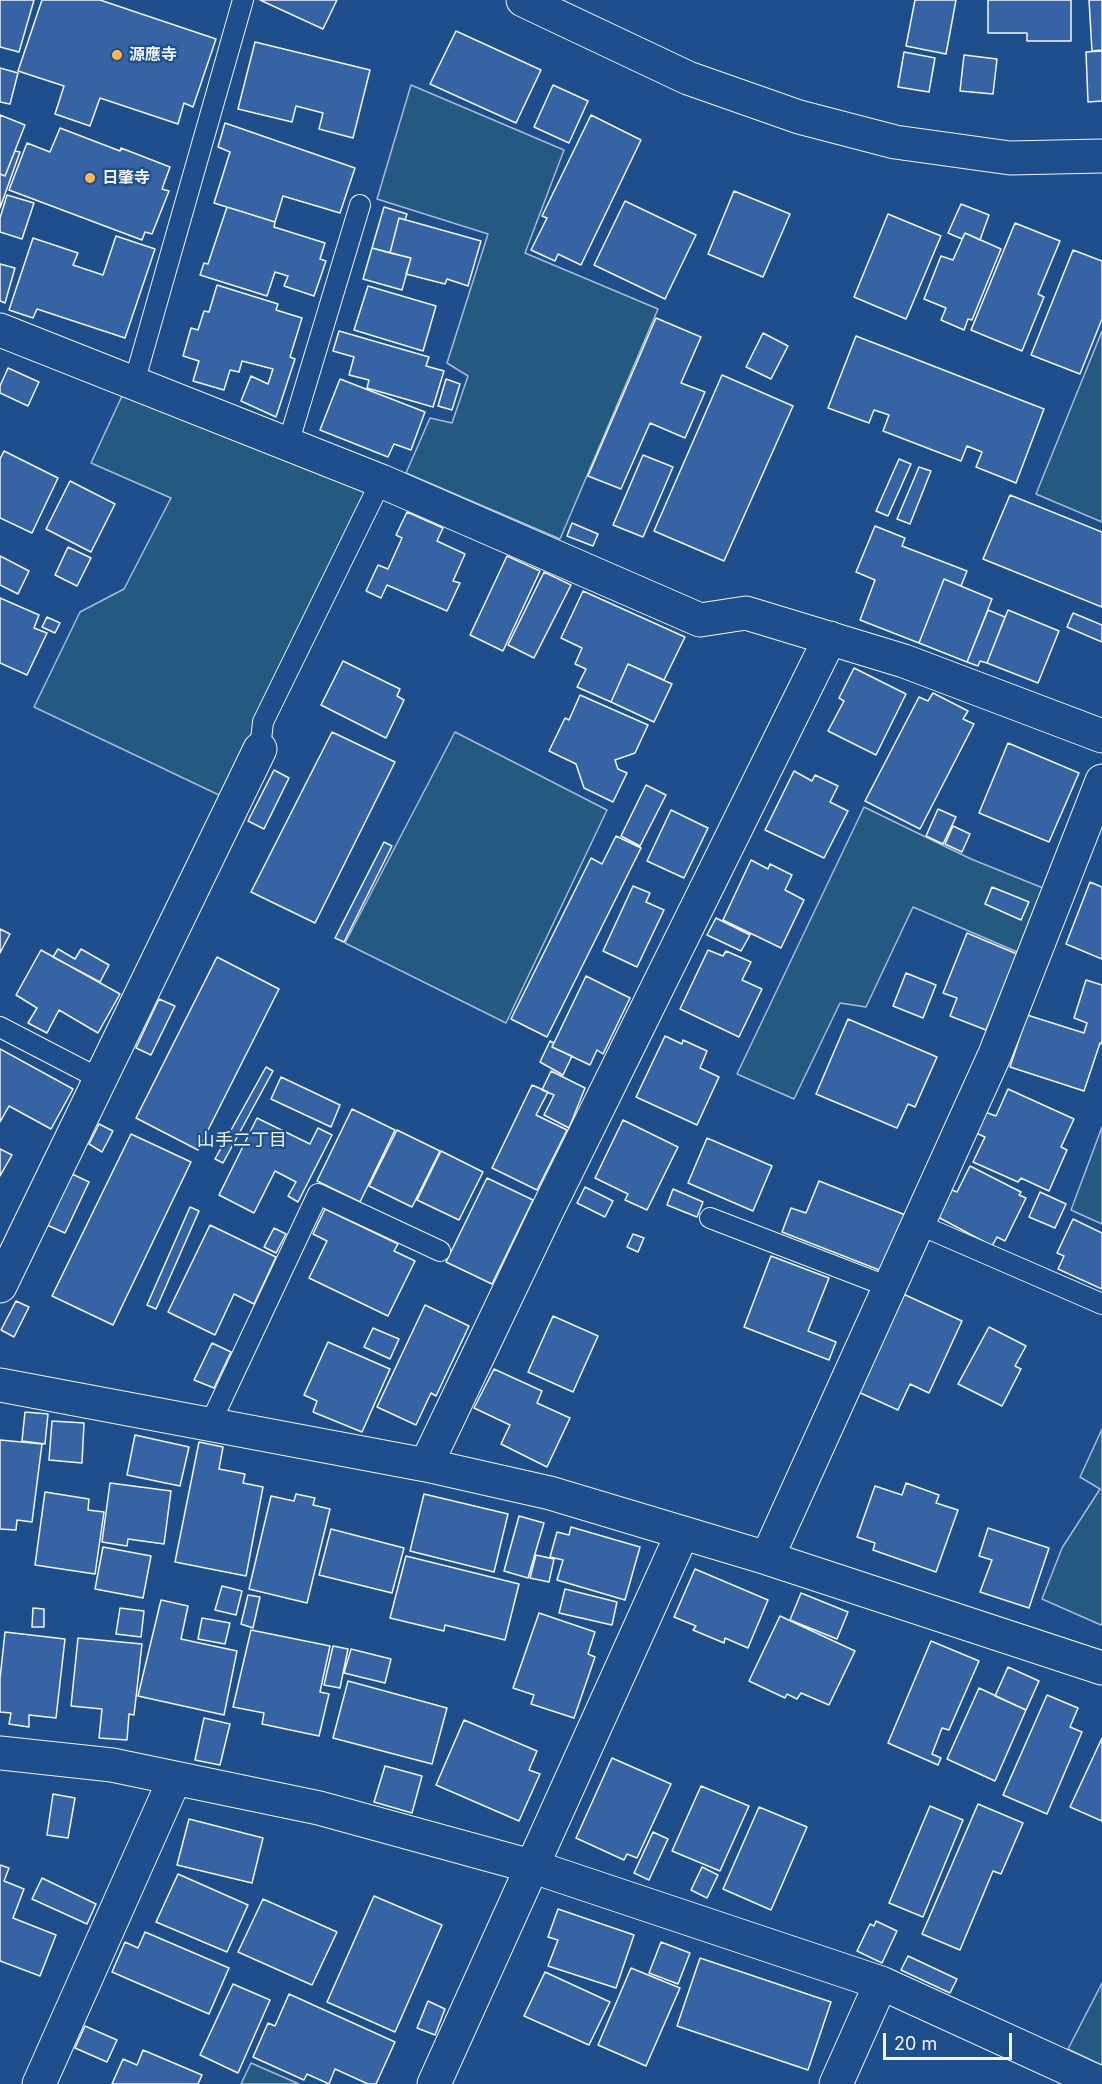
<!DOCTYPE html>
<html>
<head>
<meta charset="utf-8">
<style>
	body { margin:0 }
	#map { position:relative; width:1102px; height:2084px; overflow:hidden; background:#1f4e8c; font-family:Inter,sans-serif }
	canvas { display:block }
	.scale { position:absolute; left:883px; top:2033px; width:129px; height:27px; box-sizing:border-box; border:3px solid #f2f6ff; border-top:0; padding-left:8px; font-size:18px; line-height:21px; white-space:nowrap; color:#f2f6ff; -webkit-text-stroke:4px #1f4e8c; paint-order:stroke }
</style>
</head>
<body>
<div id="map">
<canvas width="1102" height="2084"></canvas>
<div class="scale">20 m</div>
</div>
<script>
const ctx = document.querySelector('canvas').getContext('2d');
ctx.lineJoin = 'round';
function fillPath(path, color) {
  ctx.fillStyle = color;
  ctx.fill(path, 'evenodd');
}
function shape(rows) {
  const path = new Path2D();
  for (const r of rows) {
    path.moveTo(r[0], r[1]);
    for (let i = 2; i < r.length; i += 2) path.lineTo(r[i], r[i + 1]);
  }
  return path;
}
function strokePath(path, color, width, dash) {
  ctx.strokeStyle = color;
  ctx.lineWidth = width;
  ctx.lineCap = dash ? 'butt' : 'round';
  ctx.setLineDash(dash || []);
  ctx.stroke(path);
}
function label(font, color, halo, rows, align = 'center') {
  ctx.font = font + ' Inter,"Noto Sans JP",sans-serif';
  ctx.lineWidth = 4.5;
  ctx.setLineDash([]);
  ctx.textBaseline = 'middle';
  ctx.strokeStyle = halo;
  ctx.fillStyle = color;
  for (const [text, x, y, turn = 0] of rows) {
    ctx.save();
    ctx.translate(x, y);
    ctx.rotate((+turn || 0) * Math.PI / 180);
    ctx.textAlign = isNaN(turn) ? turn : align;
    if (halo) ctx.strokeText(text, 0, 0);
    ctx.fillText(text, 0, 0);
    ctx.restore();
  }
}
const green = shape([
	[411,85,564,150,525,253,658,309,560,539,406,473,430,418,452,423,468,376,447,363,488,234,377,199,411,85],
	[1102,331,1102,522,1036,494,1102,331],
	[122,396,370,491,221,796,34,707,80,612,124,589,171,498,91,463,122,396],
	[455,732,607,810,506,1023,345,943,455,732],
	[864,807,971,859,1048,890,1022,954,913,907,866,1007,840,1003,794,1099,737,1074,864,807],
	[1102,1127,1102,1224,1071,1210,1102,1127],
	[1102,1429,1102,1623,1101,1625,1042,1599,1062,1548,1100,1489,1080,1477,1102,1429],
	[1102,1983,1102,2065,1068,2049,1102,1983],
	[251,2063,299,2084,241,2084,251,2063]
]);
fillPath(green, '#245a82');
strokePath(green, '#a8bbd7', 1.5);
const building = shape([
	[0,0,34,0,19,52,0,47,0,0],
	[42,0,100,0,216,39,193,107,184,103,178,124,100,98,90,126,55,114,64,86,18,71,42,0],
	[260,0,337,0,323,29,260,0],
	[915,0,956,0,946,54,906,46,915,0],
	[988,0,1071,0,1071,41,1027,41,1027,33,988,33,988,0],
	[1089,0,1102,0,1102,50,1092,51,1089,0],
	[456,31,541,70,516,123,430,84,456,31],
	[255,42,370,70,353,138,319,129,323,113,296,106,292,122,238,109,255,42],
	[1102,51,1102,101,1088,102,1086,52,1102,51],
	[904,52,935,58,929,92,898,87,904,52],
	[964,55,997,59,993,94,960,91,964,55],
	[0,68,18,73,10,104,0,102,0,68],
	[553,85,588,101,569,143,534,127,553,85],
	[0,115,25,125,5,176,0,174,0,115],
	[591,115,641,140,581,265,558,254,555,261,531,250,547,218,542,216,591,115],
	[225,123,355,168,340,213,283,196,275,222,214,203,230,152,218,147,225,123],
	[60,128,120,151,121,148,170,167,162,189,169,191,152,234,145,232,142,240,9,190,27,143,50,152,60,128],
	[15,151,20,152,0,208,0,174,5,176,15,151],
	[734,191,790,214,763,277,708,254,734,191],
	[7,195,34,203,22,239,0,232,0,218,7,195],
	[625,201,696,235,665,299,594,265,625,201],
	[961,204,989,215,980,240,965,233,962,239,948,233,961,204],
	[227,207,275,222,274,227,325,243,320,259,326,261,314,296,284,286,288,276,275,272,267,296,200,275,204,263,208,264,227,207],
	[384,207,407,214,405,220,399,218,390,253,372,248,384,207],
	[888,214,941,236,906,319,854,297,888,214],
	[399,218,481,241,468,286,447,279,445,284,406,274,411,258,390,253,399,218],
	[1015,223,1060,241,1038,294,1044,297,1022,351,971,330,1015,223],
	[965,233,1001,249,972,320,968,319,964,330,941,320,946,308,924,299,941,256,953,260,965,233],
	[116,236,155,249,125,338,37,309,33,318,9,310,33,238,78,253,73,265,103,275,116,236],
	[372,248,411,258,402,290,363,279,372,248],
	[1073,250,1102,261,1102,319,1080,374,1031,355,1073,250],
	[0,264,15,268,5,303,0,301,0,264],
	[217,285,278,304,276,310,302,318,290,357,295,359,276,417,241,401,251,376,268,384,273,369,242,361,239,372,230,370,224,390,193,381,199,361,183,356,191,328,198,330,204,311,209,312,217,285],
	[368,286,436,306,423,351,354,330,368,286],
	[656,318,701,337,681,383,705,392,685,438,650,423,621,489,588,476,656,318],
	[339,331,429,357,426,366,444,371,433,407,367,388,369,380,349,375,354,357,333,351,339,331],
	[763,333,788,346,771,379,746,367,763,333],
	[856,336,1044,409,1016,483,976,467,982,452,967,446,961,461,883,431,889,415,874,410,869,423,828,408,856,336],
	[8,368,39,382,28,406,0,393,0,386,8,368],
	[722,375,793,406,724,561,654,531,722,375],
	[340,379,425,412,411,450,394,444,388,457,320,430,340,379],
	[446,379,460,384,452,410,438,406,446,379],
	[4,451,58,478,32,533,0,518,0,459,4,451],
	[643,455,673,467,643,537,613,525,643,455],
	[899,459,911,464,888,516,876,511,899,459],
	[919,467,931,471,910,524,897,519,919,467],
	[70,481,115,504,91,552,46,529,70,481],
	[1010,495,1102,532,1102,607,983,559,1010,495],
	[407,512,443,528,437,541,465,554,453,581,460,583,447,611,387,585,381,598,366,591,378,565,388,569,402,538,396,535,407,512],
	[572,523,598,534,593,546,567,536,572,523],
	[875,526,905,538,902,546,967,571,961,586,944,579,919,643,860,620,875,580,856,572,875,526],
	[68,547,91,558,77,586,55,575,68,547],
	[0,556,29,571,18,594,0,585,0,556],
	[507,556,540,571,503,651,470,635,507,556],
	[544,572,571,585,534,658,508,645,544,572],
	[944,579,992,599,967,662,919,643,944,579],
	[583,591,685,637,664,680,628,664,611,702,577,687,586,669,575,664,582,648,561,638,583,591],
	[0,598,39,615,34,628,47,633,27,675,0,663,0,598],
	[988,610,1005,617,987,663,980,661,978,666,967,662,988,610],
	[1008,610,1059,631,1038,683,987,663,1008,610],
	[1073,613,1102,625,1102,642,1067,627,1073,613],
	[47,617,60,623,55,633,42,627,47,617],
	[343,661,400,689,397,696,404,700,386,738,321,705,343,661],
	[628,664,672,684,654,722,611,702,628,664],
	[854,668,906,694,876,755,828,731,844,701,839,698,854,668],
	[933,693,968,711,963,719,974,724,920,829,865,801,919,697,928,701,933,693],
	[580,695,648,725,635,753,615,760,618,769,627,773,613,802,584,788,576,764,549,751,565,718,569,720,580,695],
	[332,732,395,762,315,923,251,892,332,732],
	[1008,743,1079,773,1049,842,979,813,1008,743],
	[274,770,289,778,264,829,248,821,274,770],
	[794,771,812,781,815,775,838,786,830,802,848,811,824,858,765,830,794,771],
	[646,785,666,795,640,846,621,836,646,785],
	[938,809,956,817,943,844,926,836,938,809],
	[671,810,708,828,684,878,647,861,671,810],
	[953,826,970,834,962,852,945,844,953,826],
	[616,836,641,848,547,1037,511,1019,591,858,602,864,616,836],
	[384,842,392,846,344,942,335,938,384,842],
	[751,860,768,869,770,864,792,875,785,890,804,900,781,948,723,920,751,860],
	[1090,882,1102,887,1102,959,1066,944,1090,882],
	[633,886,650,893,646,902,664,910,637,967,603,951,633,886],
	[992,887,1029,902,1021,920,985,904,992,887],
	[716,918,750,935,741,951,707,935,716,918],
	[0,929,10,934,0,953,0,929],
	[967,933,1017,954,986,1030,950,1016,957,998,943,993,967,933],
	[58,949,75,959,81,949,109,965,100,982,53,957,58,949],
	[41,950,120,994,98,1033,59,1010,47,1033,28,1023,37,1008,16,995,41,950],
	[708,950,723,956,726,951,751,962,742,980,762,989,739,1037,680,1009,708,950],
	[217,957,279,989,198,1150,136,1118,217,957],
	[906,973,936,985,923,1018,893,1006,906,973],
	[586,976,630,998,603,1054,597,1050,590,1065,552,1047,586,976],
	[1086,980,1102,985,1102,1044,1100,1043,1084,1091,1010,1067,1027,1015,1084,1033,1087,1023,1074,1018,1086,980],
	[159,999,175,1006,151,1055,136,1048,159,999],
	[848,1019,937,1057,915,1107,908,1104,897,1128,816,1094,848,1019],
	[665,1036,682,1044,683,1040,707,1051,700,1068,719,1077,697,1125,636,1097,665,1036],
	[550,1041,554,1043,552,1047,572,1056,563,1075,540,1062,550,1041],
	[0,1049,73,1089,51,1129,9,1106,0,1122,0,1049],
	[266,1067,273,1071,223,1163,215,1159,266,1067],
	[551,1071,585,1088,569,1128,544,1115,554,1095,542,1090,551,1071],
	[281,1077,340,1105,331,1127,271,1099,281,1077],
	[532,1085,548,1092,536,1115,567,1130,537,1190,492,1168,532,1085],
	[1008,1089,1074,1119,1061,1147,1067,1150,1049,1191,1021,1178,1018,1182,973,1162,985,1137,976,1133,985,1112,996,1116,1008,1089],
	[352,1109,395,1130,360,1202,317,1181,352,1109],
	[257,1118,310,1144,318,1128,332,1135,298,1202,288,1196,296,1182,275,1171,254,1213,219,1195,257,1118],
	[623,1120,678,1147,647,1210,625,1200,628,1194,595,1178,623,1120],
	[99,1124,113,1131,102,1152,89,1144,99,1124],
	[397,1130,440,1151,412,1207,369,1186,397,1130],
	[131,1134,191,1162,113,1325,52,1296,131,1134],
	[707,1138,772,1166,753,1211,688,1183,707,1138],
	[0,1149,12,1155,0,1176,0,1149],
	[441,1151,483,1172,459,1220,417,1200,441,1151],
	[970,1166,1021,1192,1019,1195,1026,1198,1005,1241,997,1237,992,1246,938,1217,952,1190,957,1192,970,1166],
	[72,1174,89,1182,65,1233,47,1225,72,1174],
	[487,1178,533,1200,492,1284,446,1262,487,1178],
	[819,1181,908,1216,882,1271,782,1232,791,1208,806,1213,819,1181],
	[585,1187,613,1201,605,1217,577,1203,585,1187],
	[673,1189,703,1202,697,1217,667,1205,673,1189],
	[1040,1192,1066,1204,1055,1228,1029,1217,1040,1192],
	[190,1207,199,1211,156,1309,147,1305,190,1207],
	[325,1209,398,1244,394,1251,415,1261,388,1316,309,1278,327,1241,313,1234,325,1209],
	[1073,1219,1102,1233,1102,1289,1058,1269,1064,1256,1057,1253,1073,1219],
	[210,1225,276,1257,254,1304,234,1294,215,1335,168,1312,210,1225],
	[274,1228,286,1234,276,1253,264,1247,274,1228],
	[633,1234,644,1238,638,1252,627,1247,633,1234],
	[771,1256,829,1278,808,1331,836,1342,829,1360,744,1327,771,1256],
	[901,1293,962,1321,929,1393,910,1384,898,1410,856,1391,901,1293],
	[16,1301,29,1307,14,1337,1,1330,16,1301],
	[425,1305,469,1326,436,1396,431,1393,416,1425,377,1407,425,1305],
	[553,1316,598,1336,573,1392,528,1372,553,1316],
	[989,1327,1026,1346,1015,1366,1021,1369,1002,1406,958,1384,989,1327],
	[373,1328,399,1339,390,1359,364,1347,373,1328],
	[328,1342,390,1369,362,1432,313,1412,317,1401,304,1395,328,1342],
	[212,1343,231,1352,214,1388,194,1380,212,1343],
	[494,1369,542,1391,537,1403,570,1418,547,1467,501,1444,510,1425,474,1408,494,1369],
	[25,1412,48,1414,45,1444,22,1441,25,1412],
	[52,1421,84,1423,82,1463,49,1460,52,1421],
	[135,1435,189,1447,180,1486,127,1475,135,1435],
	[0,1440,42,1444,32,1522,17,1520,16,1530,0,1529,0,1440],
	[199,1442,223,1447,219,1469,245,1474,243,1483,263,1487,246,1576,175,1562,199,1442],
	[110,1483,171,1491,164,1544,128,1539,127,1546,102,1542,110,1483],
	[906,1483,939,1495,936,1503,958,1510,936,1572,873,1550,875,1543,857,1537,875,1486,902,1495,906,1483],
	[45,1492,89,1499,88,1510,104,1512,95,1574,35,1565,45,1492],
	[296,1494,315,1498,313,1505,330,1509,307,1603,249,1589,271,1496,294,1501,296,1494],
	[424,1494,508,1514,494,1572,410,1551,424,1494],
	[519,1516,544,1523,528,1578,504,1571,519,1516],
	[571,1527,640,1547,625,1600,557,1580,563,1560,550,1557,557,1532,569,1535,571,1527],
	[988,1528,1049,1548,1029,1608,980,1592,992,1560,979,1556,988,1528],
	[331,1529,404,1548,392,1593,319,1575,331,1529],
	[103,1547,151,1556,143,1598,95,1589,103,1547],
	[536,1555,554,1559,549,1582,530,1578,536,1555],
	[406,1556,519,1584,505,1640,445,1625,444,1631,390,1618,406,1556],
	[695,1569,768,1600,748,1648,725,1638,724,1643,693,1630,696,1626,674,1617,695,1569],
	[222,1586,242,1591,236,1615,215,1610,222,1586],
	[565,1589,617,1602,612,1625,559,1613,565,1589],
	[801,1593,848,1612,837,1639,790,1620,801,1593],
	[248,1595,260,1597,253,1628,241,1624,248,1595],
	[161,1600,188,1606,181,1639,237,1651,224,1715,138,1696,161,1600],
	[33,1608,44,1609,44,1627,32,1627,33,1608],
	[120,1608,144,1611,141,1637,116,1634,120,1608],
	[539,1613,595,1632,588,1654,595,1657,574,1718,531,1704,534,1695,513,1688,539,1613],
	[780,1616,855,1651,829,1705,801,1693,797,1699,787,1694,785,1698,749,1681,780,1616],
	[202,1618,230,1623,225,1644,198,1639,202,1618],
	[251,1630,330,1646,320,1692,329,1694,319,1736,262,1724,264,1713,233,1707,251,1630],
	[5,1632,65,1639,56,1718,29,1715,29,1727,9,1724,11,1713,0,1712,0,1679,5,1632],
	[78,1638,142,1644,134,1715,129,1714,127,1740,99,1738,102,1709,71,1706,78,1638],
	[931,1641,979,1661,949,1730,942,1728,932,1754,941,1758,938,1765,888,1743,931,1641],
	[333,1646,348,1649,340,1688,324,1685,333,1646],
	[351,1649,391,1659,385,1683,344,1673,351,1649],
	[1008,1667,1039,1681,1026,1710,995,1696,1008,1667],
	[348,1681,447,1708,432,1764,333,1738,348,1681],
	[979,1688,1026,1710,995,1781,947,1759,979,1688],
	[1047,1695,1078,1708,1070,1727,1082,1732,1047,1814,1003,1795,1047,1695],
	[204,1718,230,1724,220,1765,195,1760,204,1718],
	[464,1720,537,1751,529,1770,540,1774,519,1821,436,1785,464,1720],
	[1102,1738,1102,1821,1070,1807,1102,1738],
	[612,1758,671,1784,637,1858,627,1854,624,1860,576,1838,612,1758],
	[385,1766,422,1776,412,1813,374,1802,385,1766],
	[701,1786,749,1806,720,1871,672,1851,701,1786],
	[53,1794,75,1798,68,1838,47,1835,53,1794],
	[978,1804,1023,1823,1001,1874,993,1871,960,1950,922,1934,978,1804],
	[930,1806,963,1820,923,1917,889,1903,930,1806],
	[759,1807,807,1827,771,1910,723,1889,759,1807],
	[189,1819,263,1838,252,1883,177,1865,189,1819],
	[653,1832,668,1839,649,1880,634,1873,653,1832],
	[0,1865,9,1868,4,1881,24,1889,13,1918,56,1935,40,1976,0,1961,0,1865],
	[702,1867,718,1875,707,1898,691,1890,702,1867],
	[178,1874,248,1905,227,1952,156,1922,178,1874],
	[42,1878,96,1904,87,1924,32,1899,42,1878],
	[374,1896,442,1925,395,2032,327,2002,374,1896],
	[263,1899,337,1932,312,1985,238,1952,263,1899],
	[558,1909,634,1935,616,1988,548,1966,558,1940,548,1937,558,1909],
	[876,1921,897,1931,882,1963,857,1951,870,1924,874,1926,876,1921],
	[145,1932,229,1968,209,2014,112,1972,125,1942,138,1948,145,1932],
	[661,1942,690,1953,678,1984,649,1973,661,1942],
	[908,1956,957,1979,950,1993,901,1970,908,1956],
	[700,1958,831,2002,808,2070,677,2026,700,1958],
	[631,1968,680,1988,646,2066,598,2045,631,1968],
	[545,1972,610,2002,589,2045,524,2016,545,1972],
	[233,1984,270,2000,238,2073,200,2055,233,1984],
	[289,1994,395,2042,376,2084,368,2084,335,2069,329,2084,307,2074,304,2080,253,2057,268,2023,275,2026,289,1994],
	[428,2001,445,2009,435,2035,417,2028,428,2001],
	[85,2026,117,2040,107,2062,75,2048,85,2026],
	[143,2050,202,2075,198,2084,112,2084,123,2059,137,2065,143,2050]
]);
fillPath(building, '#3563a3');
strokePath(building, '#f2f6ff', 1.5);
const lane = shape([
	[134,383,243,0],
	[288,444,360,205],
	[260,749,263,722,381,481],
	[0,1027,100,1079],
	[710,1218,889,1287],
	[918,1224,1102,1304],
	[210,1424,318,1194,440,1251]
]);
const street = shape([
	[0,330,381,481,700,620,746,613,904,661,1102,736],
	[0,1286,260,749],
	[0,1385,426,1465,550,1493,767,1558,1102,1668],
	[426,1465,546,1213,830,638],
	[767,1558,995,1054,1102,781],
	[0,1753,112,1765,319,1808,534,1867,881,1983,1102,2084],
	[39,2084,175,1778],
	[434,2084,682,1534],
	[836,2084,881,1983]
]);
const secondary = shape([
	[523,0,688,78,799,117,895,142,1010,158,1102,156]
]);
strokePath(lane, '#f2f6ff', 22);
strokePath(street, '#f2f6ff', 35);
strokePath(secondary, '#f2f6ff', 35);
strokePath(lane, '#1f4e8c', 20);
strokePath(street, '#1f4e8c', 33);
strokePath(secondary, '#1f4e8c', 33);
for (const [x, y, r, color] of [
	[117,55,6,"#ffb74d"],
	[90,178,6,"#ffb74d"]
]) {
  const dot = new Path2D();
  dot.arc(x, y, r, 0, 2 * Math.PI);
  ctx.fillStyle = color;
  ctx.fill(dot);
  strokePath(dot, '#1f4e8c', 2);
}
label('bold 16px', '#f2f6ff', '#1f4e8c', [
	["源應寺",129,55],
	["日肇寺",102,178]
], 'left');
label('18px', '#f2f6ff', '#1f4e8c', [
	["山手二丁目",242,1141]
]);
</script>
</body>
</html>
